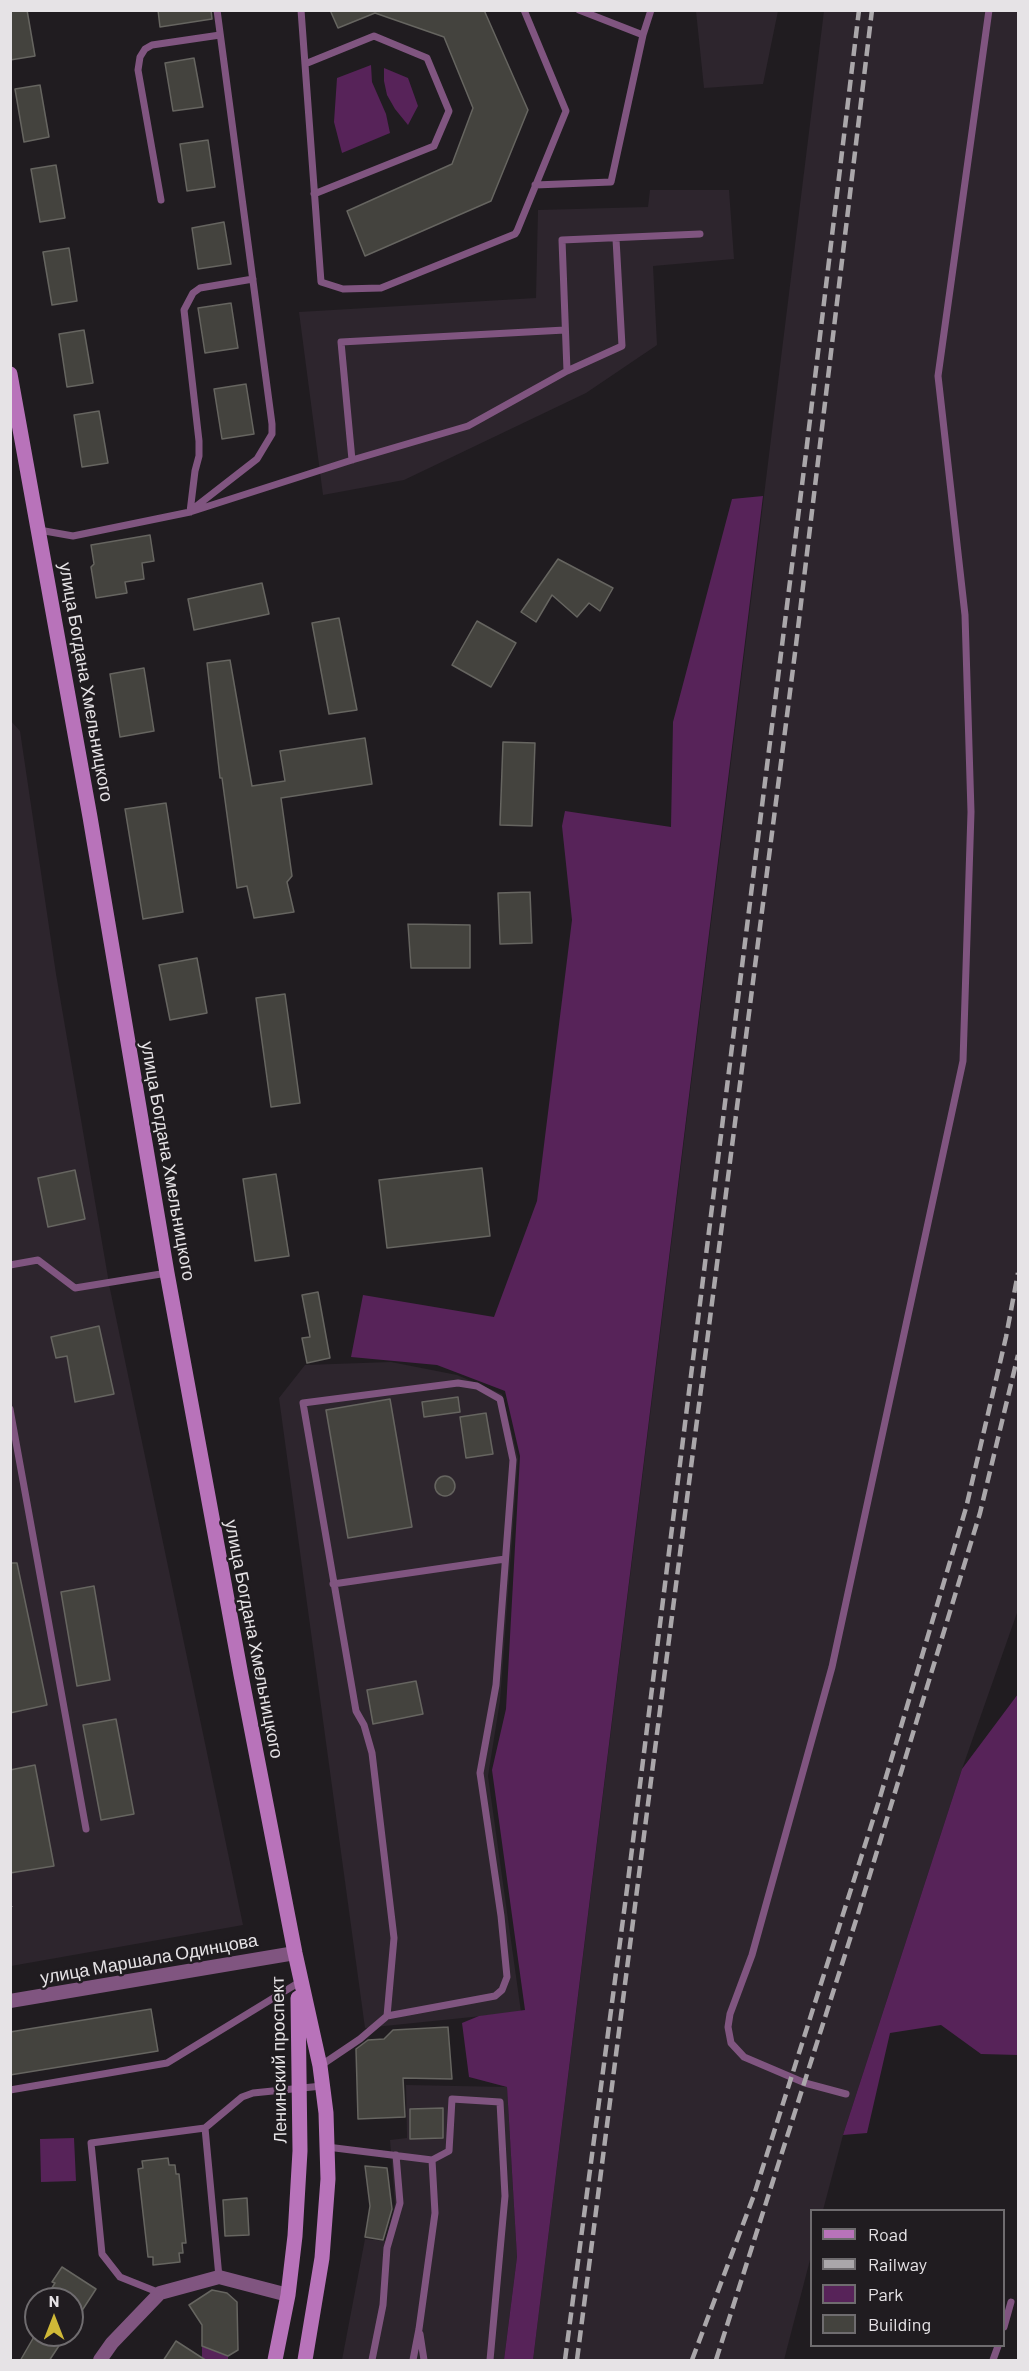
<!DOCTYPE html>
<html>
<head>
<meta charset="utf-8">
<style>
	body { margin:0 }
	#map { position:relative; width:1029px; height:2371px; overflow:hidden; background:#201c20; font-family:Barlow,sans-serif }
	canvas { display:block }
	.frame { position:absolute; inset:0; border:12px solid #e6e3e6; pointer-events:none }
	.legend { position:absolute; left:810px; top:2209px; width:195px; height:138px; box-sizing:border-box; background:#201c20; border:2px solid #6f6c6f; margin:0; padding:8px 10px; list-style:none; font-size:18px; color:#e6e3e6 }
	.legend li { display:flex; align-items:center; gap:12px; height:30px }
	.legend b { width:30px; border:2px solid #6f6c6f }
	.north { position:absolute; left:24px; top:2287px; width:60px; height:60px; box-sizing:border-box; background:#201c20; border:2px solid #6f6c6f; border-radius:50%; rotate:0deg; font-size:16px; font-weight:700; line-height:24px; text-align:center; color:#e6e3e6 }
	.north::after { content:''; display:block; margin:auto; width:21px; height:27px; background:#cfb837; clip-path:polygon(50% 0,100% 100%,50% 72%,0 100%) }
</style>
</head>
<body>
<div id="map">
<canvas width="1029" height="2371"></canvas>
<div class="frame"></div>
<ul class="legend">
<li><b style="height:8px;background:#b873ba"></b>Road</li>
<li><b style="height:8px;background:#aaa7aa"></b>Railway</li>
<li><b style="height:16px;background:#572359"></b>Park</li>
<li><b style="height:16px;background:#44433e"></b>Building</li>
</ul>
<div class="north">N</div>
</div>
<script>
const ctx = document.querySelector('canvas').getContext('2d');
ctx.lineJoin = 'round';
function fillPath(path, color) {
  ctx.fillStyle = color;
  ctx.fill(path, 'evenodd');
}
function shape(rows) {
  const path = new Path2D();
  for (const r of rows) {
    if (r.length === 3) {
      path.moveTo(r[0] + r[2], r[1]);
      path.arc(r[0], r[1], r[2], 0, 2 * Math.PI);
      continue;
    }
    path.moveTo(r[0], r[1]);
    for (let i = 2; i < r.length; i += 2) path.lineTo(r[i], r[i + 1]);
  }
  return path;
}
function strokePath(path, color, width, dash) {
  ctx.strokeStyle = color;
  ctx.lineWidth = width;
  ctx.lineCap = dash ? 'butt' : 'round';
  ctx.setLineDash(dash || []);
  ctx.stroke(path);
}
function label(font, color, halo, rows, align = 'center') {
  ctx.font = font + ' Barlow,sans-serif';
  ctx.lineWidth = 5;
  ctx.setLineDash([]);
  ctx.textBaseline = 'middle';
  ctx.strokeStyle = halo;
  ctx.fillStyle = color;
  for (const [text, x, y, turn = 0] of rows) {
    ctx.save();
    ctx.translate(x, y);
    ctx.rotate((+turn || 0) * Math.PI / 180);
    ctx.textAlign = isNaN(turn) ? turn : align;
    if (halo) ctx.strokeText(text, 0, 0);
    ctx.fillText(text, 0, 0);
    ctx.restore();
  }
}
fillPath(shape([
	[696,11,778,11,763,84,704,88],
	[824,11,1018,11,1018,1610,962,1769,843,2135,823,2210,812,2210,811,2256,784,2360,533,2360],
	[650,190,729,190,734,259,653,266,657,345,586,393,404,480,323,495,299,312,536,298,538,210,648,207],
	[10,720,20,731,56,974,110,1289,243,1925,11,1966],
	[391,1362,457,1375,502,1394,518,1458,500,1701,488,1776,521,2012,365,2028,279,1398,305,1365],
	[406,2085,507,2087,517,2257,504,2360,342,2360,365,2239,386,2241,395,2204,390,2140,407,2138]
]), '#2d252d');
fillPath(shape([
	[371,65,372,82,386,114,390,133,342,153,334,122,337,78],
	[384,68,408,78,418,106,408,125,395,109,387,95,384,81],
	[763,496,533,2360,504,2360,517,2257,507,2087,469,2077,462,2023,479,2016,525,2010,492,1770,506,1709,520,1456,505,1391,437,1365,351,1357,363,1295,494,1317,537,1201,572,920,562,826,565,811,671,827,673,722,732,499],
	[1018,1694,1018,2055,981,2054,941,2025,890,2033,867,2133,843,2135,962,1769],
	[74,2138,76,2181,41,2182,40,2139],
	[202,2346,228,2356,228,2360,202,2360]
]), '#572359');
const building = shape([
	[10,10,27,10,35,56,10,60,10,10],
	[158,10,211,10,212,19,160,27,158,10],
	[330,10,484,10,528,110,491,201,365,256,347,211,452,164,473,108,444,37,375,13,338,28,330,10],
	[194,58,203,107,173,111,165,63,194,58],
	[40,85,49,137,24,142,15,89,40,85],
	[208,140,215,187,187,191,180,144,208,140],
	[56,165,65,218,40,222,31,169,56,165],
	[224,222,231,264,198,269,192,228,224,222],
	[69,248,77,301,52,305,43,252,69,248],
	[231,303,238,348,205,353,198,308,231,303],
	[84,330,93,383,67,387,59,334,84,330],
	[246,384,254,434,222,439,214,389,246,384],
	[99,411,108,463,82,467,74,415,99,411],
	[150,535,154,561,142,563,144,579,125,582,127,593,96,598,91,567,94,564,91,545,150,535],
	[558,559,613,588,600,611,589,603,577,617,552,595,536,622,521,612,558,559],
	[262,583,269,614,194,630,188,599,262,583],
	[339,618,357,710,329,714,312,623,339,618],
	[477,621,516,643,491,687,452,665,477,621],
	[230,660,252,786,285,781,280,751,365,738,372,784,281,798,292,876,287,882,294,912,254,918,247,886,237,888,222,778,220,778,207,663,230,660],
	[144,668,154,731,120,737,110,674,144,668],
	[503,742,535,743,532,826,500,825,503,742],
	[166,803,183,912,143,919,125,809,166,803],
	[530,892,532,943,500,944,498,893,530,892],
	[408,924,470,925,470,968,411,968,408,924],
	[197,958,207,1013,170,1020,159,965,197,958],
	[285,994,300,1103,271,1107,256,998,285,994],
	[482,1168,490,1236,387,1248,379,1180,482,1168],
	[75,1170,85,1219,48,1227,38,1178,75,1170],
	[276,1174,289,1256,255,1261,243,1179,276,1174],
	[318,1292,330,1358,307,1363,302,1338,310,1337,302,1295,318,1292],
	[99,1326,114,1394,75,1402,67,1356,56,1358,51,1337,99,1326],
	[458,1397,460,1412,424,1417,422,1402,458,1397],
	[390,1399,412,1527,348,1538,326,1410,390,1399],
	[486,1413,493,1454,466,1458,460,1417,486,1413],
	[445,1486,10],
	[10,1563,17,1563,47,1705,10,1713,10,1563],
	[94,1586,110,1680,77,1686,61,1592,94,1586],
	[416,1681,423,1714,373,1724,367,1690,416,1681],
	[116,1719,134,1814,101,1820,83,1725,116,1719],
	[35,1765,54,1866,10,1873,10,1770,35,1765],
	[151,2009,158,2051,10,2075,10,2032,151,2009],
	[448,2027,452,2079,403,2078,405,2117,358,2119,356,2049,368,2040,384,2039,393,2030,448,2027],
	[443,2108,443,2138,410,2139,410,2109,443,2108],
	[168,2158,169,2165,175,2165,176,2174,179,2174,186,2243,182,2243,183,2253,179,2253,180,2262,153,2265,153,2257,148,2257,138,2169,143,2168,142,2161,168,2158],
	[365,2166,387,2168,392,2209,383,2240,365,2237,370,2206,365,2166],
	[247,2198,249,2235,225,2236,223,2200,247,2198],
	[62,2267,96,2289,72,2326,72,2299,45,2299,55,2283,52,2282,62,2267],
	[212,2290,227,2293,237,2302,238,2350,228,2356,202,2346,202,2325,189,2305,212,2290],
	[35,2335,66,2335,49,2361,20,2361,35,2335],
	[176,2341,207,2361,163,2361,176,2341]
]);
fillPath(building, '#44433e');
strokePath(building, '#666560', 1.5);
strokePath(shape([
	[301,10,321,282,343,289,381,288,515,234,517,231,566,111,524,10],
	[643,35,651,10],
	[305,64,374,36,427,58,449,111,434,146,314,194],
	[535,185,611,182,643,35,579,10],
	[161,200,138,70,140,57,145,49,152,45,220,35],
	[567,371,562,240,700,234],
	[352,460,341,342,565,330],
	[194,508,257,459,272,434,272,424,217,10],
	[190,512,195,471,199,456,199,441,184,310,193,293,200,288,253,279],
	[39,530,73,536,190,512,352,460,468,426,567,371,622,346,616,239],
	[10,1265,38,1260,75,1288,167,1273],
	[10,1409,86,1829],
	[333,1584,505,1559],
	[320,2066,360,2039,387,2016,394,1938,372,1753,364,1725,356,1711,303,1403,458,1383,477,1386,500,1399,513,1460,496,1685,480,1773,501,1916,507,1977,502,1990,495,1996,387,2016],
	[10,2090,167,2063,298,1983],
	[846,2094,805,2083,744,2057,731,2043,728,2027,730,2014,752,1955,832,1667,963,1061,971,812,965,615,938,376,989,10],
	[205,2128,242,2097,253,2093,322,2086],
	[327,2147,432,2160,435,2213,419,2329,413,2360],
	[432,2160,449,2151,452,2099,500,2102,505,2196,490,2360],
	[160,2293,120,2277,102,2254,91,2143,205,2128,219,2277],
	[1004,2327,1011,2302],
	[420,2334,424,2360],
	[372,2360,383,2305,387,2248,400,2203,396,2155],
	[993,2360,998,2346]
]), '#805580', 7);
strokePath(shape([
	[10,2001,295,1953],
	[100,2360,112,2343,160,2293,219,2277,288,2295]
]), '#805580', 14);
strokePath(shape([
	[10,374,90,817,167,1273,241,1675,295,1953,320,2066,326,2113,328,2179,322,2258,305,2360],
	[275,2360,288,2295,295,2236,300,2151,298,1998]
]), '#b873ba', 15);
strokePath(shape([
	[10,1907,11,1908],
	[565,2360,627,1889,806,453,859,10],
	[577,2360,796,645,872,10],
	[692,2360,754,2195,878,1804,966,1508,1006,1337,1018,1273],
	[716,2360,857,1917,980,1513,1018,1355]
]), '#aaa7aa', 4.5, [12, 6]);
label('18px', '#e6e3e6', '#201c20', [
	["улица Богдана Хмельницкого",86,682,80],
	["улица Богдана Хмельницкого",168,1161,80],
	["улица Богдана Хмельницкого",254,1639,79],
	["улица Маршала Одинцова",149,1959,-10],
	["Ленинский проспект",279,2060,-91]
]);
</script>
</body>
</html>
